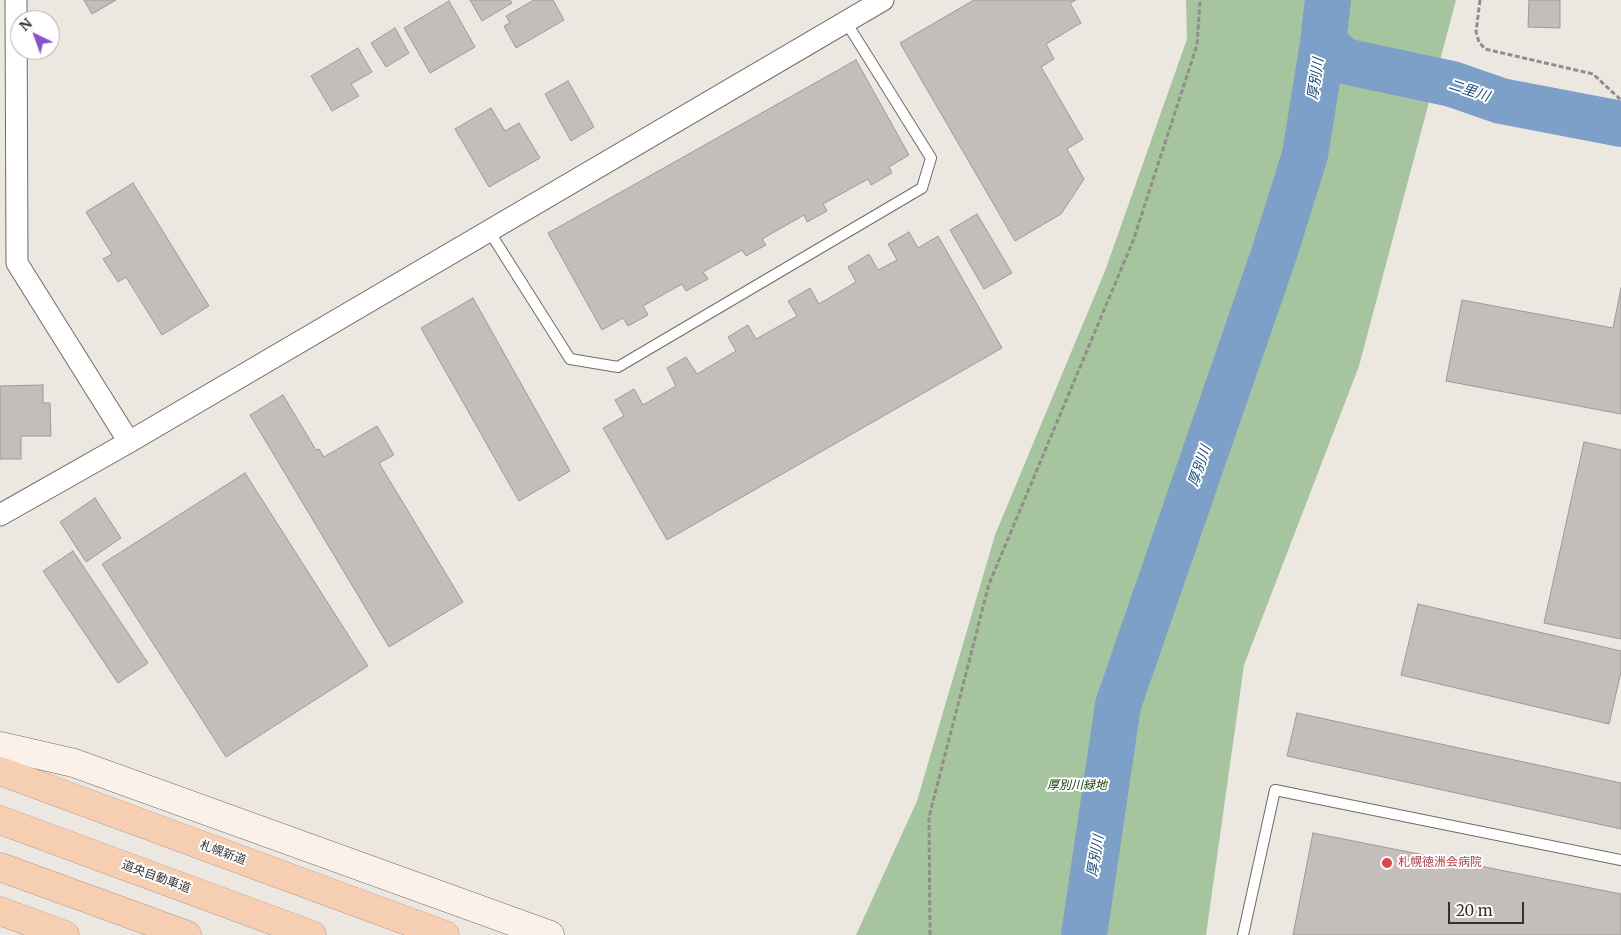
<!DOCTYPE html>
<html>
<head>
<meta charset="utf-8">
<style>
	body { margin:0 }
	#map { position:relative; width:1621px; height:935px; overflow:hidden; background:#ede7e2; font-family:Merriweather,serif }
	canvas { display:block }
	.north { position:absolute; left:10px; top:10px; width:50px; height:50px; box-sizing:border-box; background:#fff; border:1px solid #adadac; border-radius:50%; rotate:318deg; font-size:14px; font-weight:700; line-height:20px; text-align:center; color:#33312f }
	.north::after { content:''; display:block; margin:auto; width:18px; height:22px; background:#8553cc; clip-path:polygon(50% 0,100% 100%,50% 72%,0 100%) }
	.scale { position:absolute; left:1448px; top:902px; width:76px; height:22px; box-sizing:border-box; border:2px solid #33312f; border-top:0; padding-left:6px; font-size:15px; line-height:18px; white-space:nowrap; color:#33312f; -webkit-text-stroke:4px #fff; paint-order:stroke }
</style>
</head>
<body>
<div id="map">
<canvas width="1621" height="935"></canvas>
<div class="north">N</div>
<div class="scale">20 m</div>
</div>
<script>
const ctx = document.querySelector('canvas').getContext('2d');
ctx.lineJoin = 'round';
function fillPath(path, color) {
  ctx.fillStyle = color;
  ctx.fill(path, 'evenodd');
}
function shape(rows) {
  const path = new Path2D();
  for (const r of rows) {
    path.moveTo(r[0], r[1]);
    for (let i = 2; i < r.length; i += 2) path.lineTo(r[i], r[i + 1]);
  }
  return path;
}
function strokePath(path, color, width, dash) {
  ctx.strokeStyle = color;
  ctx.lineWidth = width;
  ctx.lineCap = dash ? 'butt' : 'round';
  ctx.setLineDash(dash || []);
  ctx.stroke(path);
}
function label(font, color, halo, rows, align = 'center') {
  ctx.font = font + ' Merriweather,"Noto Sans JP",serif';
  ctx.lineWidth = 4;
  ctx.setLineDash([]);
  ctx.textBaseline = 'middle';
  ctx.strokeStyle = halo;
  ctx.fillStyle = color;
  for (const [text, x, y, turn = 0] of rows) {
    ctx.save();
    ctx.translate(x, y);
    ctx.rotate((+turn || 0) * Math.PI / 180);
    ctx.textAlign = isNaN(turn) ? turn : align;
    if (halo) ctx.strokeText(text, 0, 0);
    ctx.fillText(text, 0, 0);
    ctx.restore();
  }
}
fillPath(shape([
	[1186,0,1456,0,1359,366,1244,665,1206,935,856,935,917,801,995,535,1105,271,1187,39]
]), '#a6c49e');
strokePath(shape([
	[1323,43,1344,61,1452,84,1501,101,1621,124],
	[1084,935,1118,705,1274,254,1305,155,1323,43,1328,0]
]), '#7da0c9', 46);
const building = shape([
	[84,0,116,0,92,14,84,0],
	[470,0,510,0,512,3,482,21,470,0],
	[534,0,553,0,564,20,516,48,504,26,510,23,506,16,534,0],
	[974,0,1076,0,1070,3,1081,23,1046,44,1054,59,1041,67,1083,139,1067,149,1084,179,1061,214,1015,241,900,43,974,0],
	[1529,0,1560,0,1560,28,1528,27,1529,0],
	[449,1,475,47,430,73,404,28,449,1],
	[395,28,409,53,386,67,371,43,395,28],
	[358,48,372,72,351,84,359,96,332,111,311,76,358,48],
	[856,60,909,155,889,167,892,173,871,185,868,179,823,204,827,211,807,222,804,215,762,239,766,245,746,256,742,250,703,272,708,279,686,291,682,284,643,306,648,315,628,326,623,318,602,330,548,233,856,60],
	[568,81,594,127,571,141,545,94,568,81],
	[491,108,505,131,519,123,540,158,489,187,455,129,491,108],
	[133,183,209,306,162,335,126,277,118,282,103,259,112,254,86,212,133,183],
	[977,214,1012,273,984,289,950,230,977,214],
	[909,232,918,248,938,236,1002,348,667,540,603,428,624,416,615,400,634,389,643,405,676,386,667,368,686,357,697,374,736,351,728,337,748,325,756,339,797,316,788,301,810,288,819,304,856,282,848,267,869,254,878,270,897,260,888,244,909,232],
	[1621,288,1621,414,1446,381,1462,300,1613,328,1621,288],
	[473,298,570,471,519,501,421,328,473,298],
	[43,385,43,403,50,403,51,436,21,436,21,459,0,459,0,386,43,385],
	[283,395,316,450,319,449,324,457,377,426,394,455,379,463,463,602,389,647,250,415,283,395],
	[1584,442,1621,450,1621,639,1544,623,1584,442],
	[245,473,368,666,226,757,102,564,245,473],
	[95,498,121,538,86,562,60,522,95,498],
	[73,551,148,663,118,683,43,571,73,551],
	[1418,604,1621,651,1621,672,1609,724,1401,675,1418,604],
	[1297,713,1621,783,1621,829,1287,756,1297,713],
	[1313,833,1621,894,1621,935,1293,935,1313,833]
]);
fillPath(building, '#c4beba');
strokePath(building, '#9f9995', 1);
const lane = shape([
	[489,231,570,359,618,367,922,188,931,158,846,22],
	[1243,935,1275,790,1621,860]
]);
const street = shape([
	[16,0,17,263,129,442],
	[0,515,129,442,883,0]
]);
const secondary = shape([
	[0,746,74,763,550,935]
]);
const highway = shape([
	[0,771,445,935],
	[0,820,312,935],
	[0,867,187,935],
	[0,911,65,935]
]);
strokePath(lane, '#706b66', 12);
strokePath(street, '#706b66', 23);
strokePath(secondary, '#706b66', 29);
strokePath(highway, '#b29885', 29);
strokePath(shape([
	[1480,0,1476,32,1479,42,1485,49,1593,74,1621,100],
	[930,935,929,817,989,584,1133,241,1197,45,1200,0]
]), '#918d8a', 3, [5, 2.5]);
strokePath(lane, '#fff', 10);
strokePath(street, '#fff', 21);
strokePath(secondary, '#fcf1e8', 28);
strokePath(highway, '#f6cfb3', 28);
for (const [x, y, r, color] of [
	[1387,863,6,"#e0444e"]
]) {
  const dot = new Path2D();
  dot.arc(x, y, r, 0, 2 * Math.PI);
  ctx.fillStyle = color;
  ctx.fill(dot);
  strokePath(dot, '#fff', 2);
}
label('italic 12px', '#103d00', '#fff', [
	["厚別川緑地",1077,786]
]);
label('12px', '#33312f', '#fff', [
	["札幌新道",223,853,20],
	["道央自動車道",156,877,20]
]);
label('12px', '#be3a42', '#fff', [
	["札幌徳洲会病院",1398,863]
], 'left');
label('italic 14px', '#194b7f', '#fff', [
	["厚別川",1316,79,-82],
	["二里川",1469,91,18],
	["厚別川",1200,466,-71],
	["厚別川",1096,856,-81]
]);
</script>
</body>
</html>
